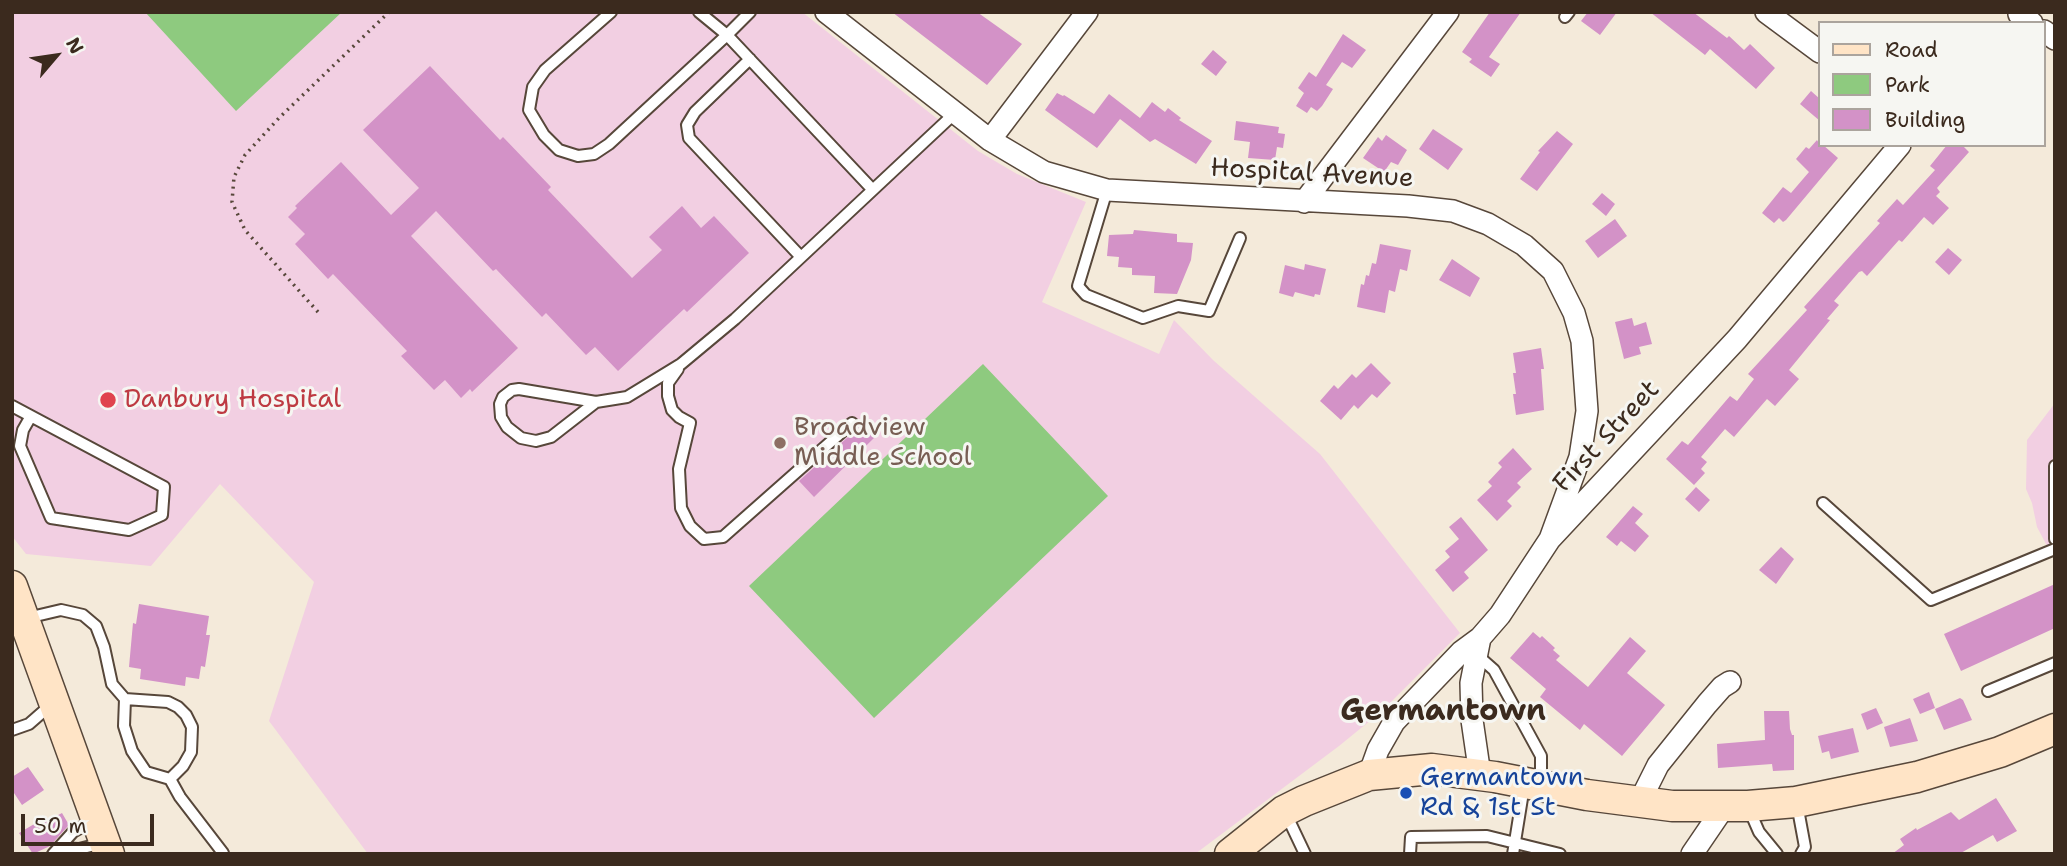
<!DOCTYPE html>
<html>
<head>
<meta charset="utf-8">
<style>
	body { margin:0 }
	#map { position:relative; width:2067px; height:866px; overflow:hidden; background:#f4eada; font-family:"Shantell Sans",sans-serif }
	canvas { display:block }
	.frame { position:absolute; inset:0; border:14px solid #3b2a1e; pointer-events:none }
	.legend { position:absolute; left:1818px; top:21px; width:228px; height:126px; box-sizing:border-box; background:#f6f6f2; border:2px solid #aba49d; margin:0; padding:9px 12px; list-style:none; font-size:21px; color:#3b2a1e }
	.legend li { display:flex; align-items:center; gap:14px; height:35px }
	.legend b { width:35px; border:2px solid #aba49d }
	.north { position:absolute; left:21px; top:21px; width:70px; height:70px; -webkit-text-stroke:5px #f6f6f2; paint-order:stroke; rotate:61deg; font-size:19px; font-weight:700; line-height:28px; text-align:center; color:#3b2a1e }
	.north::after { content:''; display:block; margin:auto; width:24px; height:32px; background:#3b2a1e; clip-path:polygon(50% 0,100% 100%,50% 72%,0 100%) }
	.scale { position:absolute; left:21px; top:814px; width:133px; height:32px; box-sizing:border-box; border:4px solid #3b2a1e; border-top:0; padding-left:9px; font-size:21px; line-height:24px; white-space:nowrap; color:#3b2a1e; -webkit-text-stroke:5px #f6f6f2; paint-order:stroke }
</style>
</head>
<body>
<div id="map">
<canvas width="2067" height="866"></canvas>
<div class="frame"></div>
<ul class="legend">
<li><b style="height:9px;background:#ffe4c6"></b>Road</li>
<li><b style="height:19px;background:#8eca7f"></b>Park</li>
<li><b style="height:19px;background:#d392c7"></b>Building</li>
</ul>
<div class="north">N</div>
<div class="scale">50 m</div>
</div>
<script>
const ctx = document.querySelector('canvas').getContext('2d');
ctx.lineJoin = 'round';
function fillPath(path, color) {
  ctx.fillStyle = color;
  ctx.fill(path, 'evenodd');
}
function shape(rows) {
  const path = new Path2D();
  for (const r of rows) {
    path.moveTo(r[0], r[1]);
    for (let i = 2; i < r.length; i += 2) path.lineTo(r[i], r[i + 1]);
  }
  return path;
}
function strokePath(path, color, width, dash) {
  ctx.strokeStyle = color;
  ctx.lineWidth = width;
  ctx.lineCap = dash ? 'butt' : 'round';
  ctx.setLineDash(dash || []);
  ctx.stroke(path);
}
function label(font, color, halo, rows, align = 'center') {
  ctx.font = font + ' "Shantell Sans",sans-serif';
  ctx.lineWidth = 6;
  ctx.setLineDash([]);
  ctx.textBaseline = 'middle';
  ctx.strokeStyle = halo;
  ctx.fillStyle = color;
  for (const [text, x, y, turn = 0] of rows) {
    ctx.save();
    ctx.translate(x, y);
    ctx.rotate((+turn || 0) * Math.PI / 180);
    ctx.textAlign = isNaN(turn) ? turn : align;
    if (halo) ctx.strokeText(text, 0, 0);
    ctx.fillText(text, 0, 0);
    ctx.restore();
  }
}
fillPath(shape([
	[12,12,802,12,978,151,1017,174,1086,202,1042,302,1159,354,1174,320,1213,360,1320,454,1460,633,1382,711,1339,746,1195,854,368,854,269,721,314,582,220,484,151,566,26,554,12,536],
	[2055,403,2055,561,2037,527,2032,503,2026,489,2027,440]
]), '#f2cfe2');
fillPath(shape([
	[145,12,342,12,236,111],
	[983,364,1108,496,874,718,749,586]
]), '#8eca7f');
fillPath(shape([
	[892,12,977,12,1022,44,987,85],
	[1490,12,1521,12,1489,57,1500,64,1491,77,1469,62,1472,59,1462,52],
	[1588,12,1617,12,1600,35,1581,21],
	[1650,12,1693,12,1727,38,1729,36,1744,50,1750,44,1775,68,1756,89,1710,49,1705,55],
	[1343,34,1366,50,1352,68,1342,62,1326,85,1333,89,1322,106,1317,111,1311,107,1307,113,1296,106,1304,93,1298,88,1309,72,1316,77],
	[1213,50,1227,62,1216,76,1201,64],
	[430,66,500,140,503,137,551,187,548,190,632,278,662,250,649,237,682,206,701,228,714,216,749,253,687,312,684,309,618,371,595,347,586,355,546,313,542,317,496,269,493,271,436,211,411,236,518,348,472,392,470,389,461,398,445,380,434,390,401,356,407,351,333,274,328,279,295,244,305,234,288,217,297,208,295,206,341,162,391,215,419,188,363,130],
	[1811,91,1820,99,1820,121,1800,104],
	[1057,93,1063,96,1064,95,1094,114,1109,94,1140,118,1152,102,1165,112,1168,108,1181,118,1179,120,1212,141,1196,164,1155,139,1150,142,1120,119,1097,148,1045,110],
	[1236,121,1279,127,1278,133,1285,134,1283,148,1277,147,1275,160,1248,158,1250,142,1234,140],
	[1433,129,1463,149,1448,170,1419,149],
	[1557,131,1573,144,1537,191,1520,179,1540,152,1538,151],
	[1386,135,1407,150,1398,165,1391,162,1384,172,1363,158,1378,137,1382,141],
	[1817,140,1820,145,1823,145,1838,158,1786,220,1783,222,1779,218,1774,223,1762,213,1783,187,1791,193,1809,172,1796,159,1806,147,1809,149],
	[1947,145,1962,145,1969,152,1937,188,1940,192,1936,196,1949,208,1933,225,1924,217,1902,242,1899,240,1867,276,1862,271,1859,272,1834,301,1839,305,1827,319,1830,320,1789,370,1799,379,1775,406,1767,399,1734,437,1725,429,1701,457,1707,462,1701,469,1705,473,1694,485,1666,459,1682,441,1688,445,1730,396,1737,401,1754,379,1748,374,1807,310,1804,307,1880,223,1877,221,1897,199,1903,205,1935,170,1930,166],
	[1602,193,1615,204,1606,216,1592,204],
	[1615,219,1627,236,1598,258,1585,241],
	[1134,230,1177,234,1177,242,1193,243,1191,260,1177,294,1154,293,1155,276,1132,275,1132,268,1118,267,1119,257,1107,256,1109,235,1133,234],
	[1380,244,1411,250,1407,271,1400,269,1395,292,1389,290,1385,313,1357,307,1361,284,1364,285,1366,275,1369,276,1372,263,1376,264],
	[1948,248,1962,260,1949,275,1935,262],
	[1452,259,1480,278,1470,297,1439,280],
	[1305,264,1326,269,1320,295,1315,294,1314,297,1295,292,1293,297,1279,293,1285,265,1304,270],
	[1632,318,1634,326,1646,322,1652,344,1639,347,1641,354,1624,359,1615,322],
	[1541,348,1544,369,1541,369,1544,410,1516,415,1513,394,1516,394,1513,373,1516,373,1513,353],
	[1371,363,1391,383,1377,398,1372,394,1358,409,1354,405,1341,420,1320,401,1334,385,1338,389,1352,374,1356,378],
	[860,421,875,437,814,497,799,481,857,429],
	[1513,448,1532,469,1517,483,1521,487,1507,501,1512,506,1497,521,1477,500,1492,486,1488,482,1502,467,1498,463],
	[1696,487,1710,500,1699,512,1685,499],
	[1633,506,1643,514,1635,523,1649,536,1635,552,1621,541,1617,546,1606,537],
	[1461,517,1488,550,1464,572,1469,578,1453,592,1435,570,1450,557,1445,551,1459,539,1449,527],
	[1781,547,1794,559,1776,584,1759,570],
	[2055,584,2055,628,1961,671,1944,634],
	[139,604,209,616,206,635,210,635,205,667,201,666,199,679,186,677,185,686,140,679,141,669,129,667,133,623,136,624],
	[1533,632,1540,638,1542,636,1555,648,1553,650,1560,656,1556,660,1588,687,1630,637,1646,651,1627,673,1665,705,1622,756,1584,724,1580,730,1540,697,1546,689,1510,658],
	[1929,692,1935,708,1920,714,1913,699],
	[1960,698,1963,700,1972,720,1944,730,1935,709],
	[1876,708,1883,723,1867,730,1861,714],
	[1764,711,1789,711,1790,729,1792,735,1794,735,1794,770,1773,771,1772,764,1718,768,1717,744,1765,740],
	[1910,718,1918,741,1890,747,1884,727],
	[1853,728,1859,752,1831,759,1829,751,1822,753,1818,736],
	[28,767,44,790,22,805,12,790,12,777],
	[1996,798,2017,831,1997,842,1993,835,1959,854,1892,854,1904,845,1900,839,1916,828,1917,830,1951,812,1959,820],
	[62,813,69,825,50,846,33,854,19,833,41,820,43,823]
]), '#d392c7');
const service = shape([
	[611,12,545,70,533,87,529,110,544,135,559,150,578,156,594,154,609,144,727,35,699,12],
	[750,12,727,35,872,189],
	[1565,17,1569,12],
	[750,59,695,112,687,125,689,138,800,256],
	[1107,190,1078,286,1086,295,1143,318,1178,306,1209,311,1240,238],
	[678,369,668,383,668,396,672,410,679,417,690,423,679,469,681,508,690,526,704,539,723,537,852,423],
	[596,402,551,437,536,441,521,438,507,427,501,417,500,404,503,397,512,390,519,389,596,402,627,397,681,364,735,319,955,113],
	[12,406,164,487,162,515,129,530,51,518,20,446,23,430,31,416],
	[2055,466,2055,539],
	[1823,503,1931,600,2055,549],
	[27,618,61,610,83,615,96,626,104,647,112,684,125,699,168,702,178,707,186,715,192,727,191,752,183,766,170,779,180,797,223,853],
	[1477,655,1494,670,1541,756,1541,784],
	[1988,691,2055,663],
	[125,699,124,726,132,751,146,772,170,779],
	[12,730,29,724,53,703],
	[1797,804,1805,847,1801,854],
	[1749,809,1759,832,1777,854],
	[1286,814,1305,854],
	[59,848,79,849,103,843],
	[53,854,73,832,94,820],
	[1410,854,1411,837,1487,836,1560,854],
	[1513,854,1524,786]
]);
const minor = shape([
	[826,12,990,140,1044,172,1107,190,1408,206,1453,211,1488,224,1524,245,1553,271,1574,313,1582,341,1587,411,1580,457,1550,539],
	[1766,12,1820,52],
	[2019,14,2032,23],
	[2044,31,2055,39],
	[990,140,1087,12],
	[1304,202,1448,12],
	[1369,775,1378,750,1394,722,1461,652,1480,638,1500,615,1550,539,1737,339,1900,145],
	[1480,775,1472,720,1471,683,1480,638],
	[1640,801,1658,765,1707,704,1722,687,1730,682],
	[1692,854,1724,807]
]);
const secondary = shape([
	[12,586,109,854],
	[1230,854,1284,811,1304,801,1369,775,1432,769,1495,777,1587,795,1672,806,1748,806,1796,802,1917,777,2000,752,2055,729]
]);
strokePath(service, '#57473a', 14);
strokePath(minor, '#57473a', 24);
strokePath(secondary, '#57473a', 33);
strokePath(shape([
	[318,312,245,230,232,202,234,177,245,155,279,118,389,12]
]), '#57473a', 3.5, [2, 5]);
strokePath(service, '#fff', 10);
strokePath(minor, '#fff', 21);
strokePath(secondary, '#ffe4c6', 30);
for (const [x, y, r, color] of [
	[108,400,9,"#e0444e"],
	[780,443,7,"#8d6e63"],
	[1406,793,7,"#1a4fb4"]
]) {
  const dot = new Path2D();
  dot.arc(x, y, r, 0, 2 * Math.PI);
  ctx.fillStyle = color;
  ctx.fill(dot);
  strokePath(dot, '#f6f6f2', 2.5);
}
label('26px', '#3b2a1e', '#f6f6f2', [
	["Hospital Avenue",1312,174,3],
	["First Street",1607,437,-47]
]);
label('26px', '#be3a42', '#f6f6f2', [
	["Danbury Hospital",124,400]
], 'left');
label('26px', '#785e54', '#f6f6f2', [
	["Broadview",794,428],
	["Middle School",794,458]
], 'left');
label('26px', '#164399', '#f6f6f2', [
	["Germantown",1420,778],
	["Rd & 1st St",1420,808]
], 'left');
label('bold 30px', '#3b2a1e', '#f6f6f2', [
	["Germantown",1443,712]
]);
</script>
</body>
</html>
